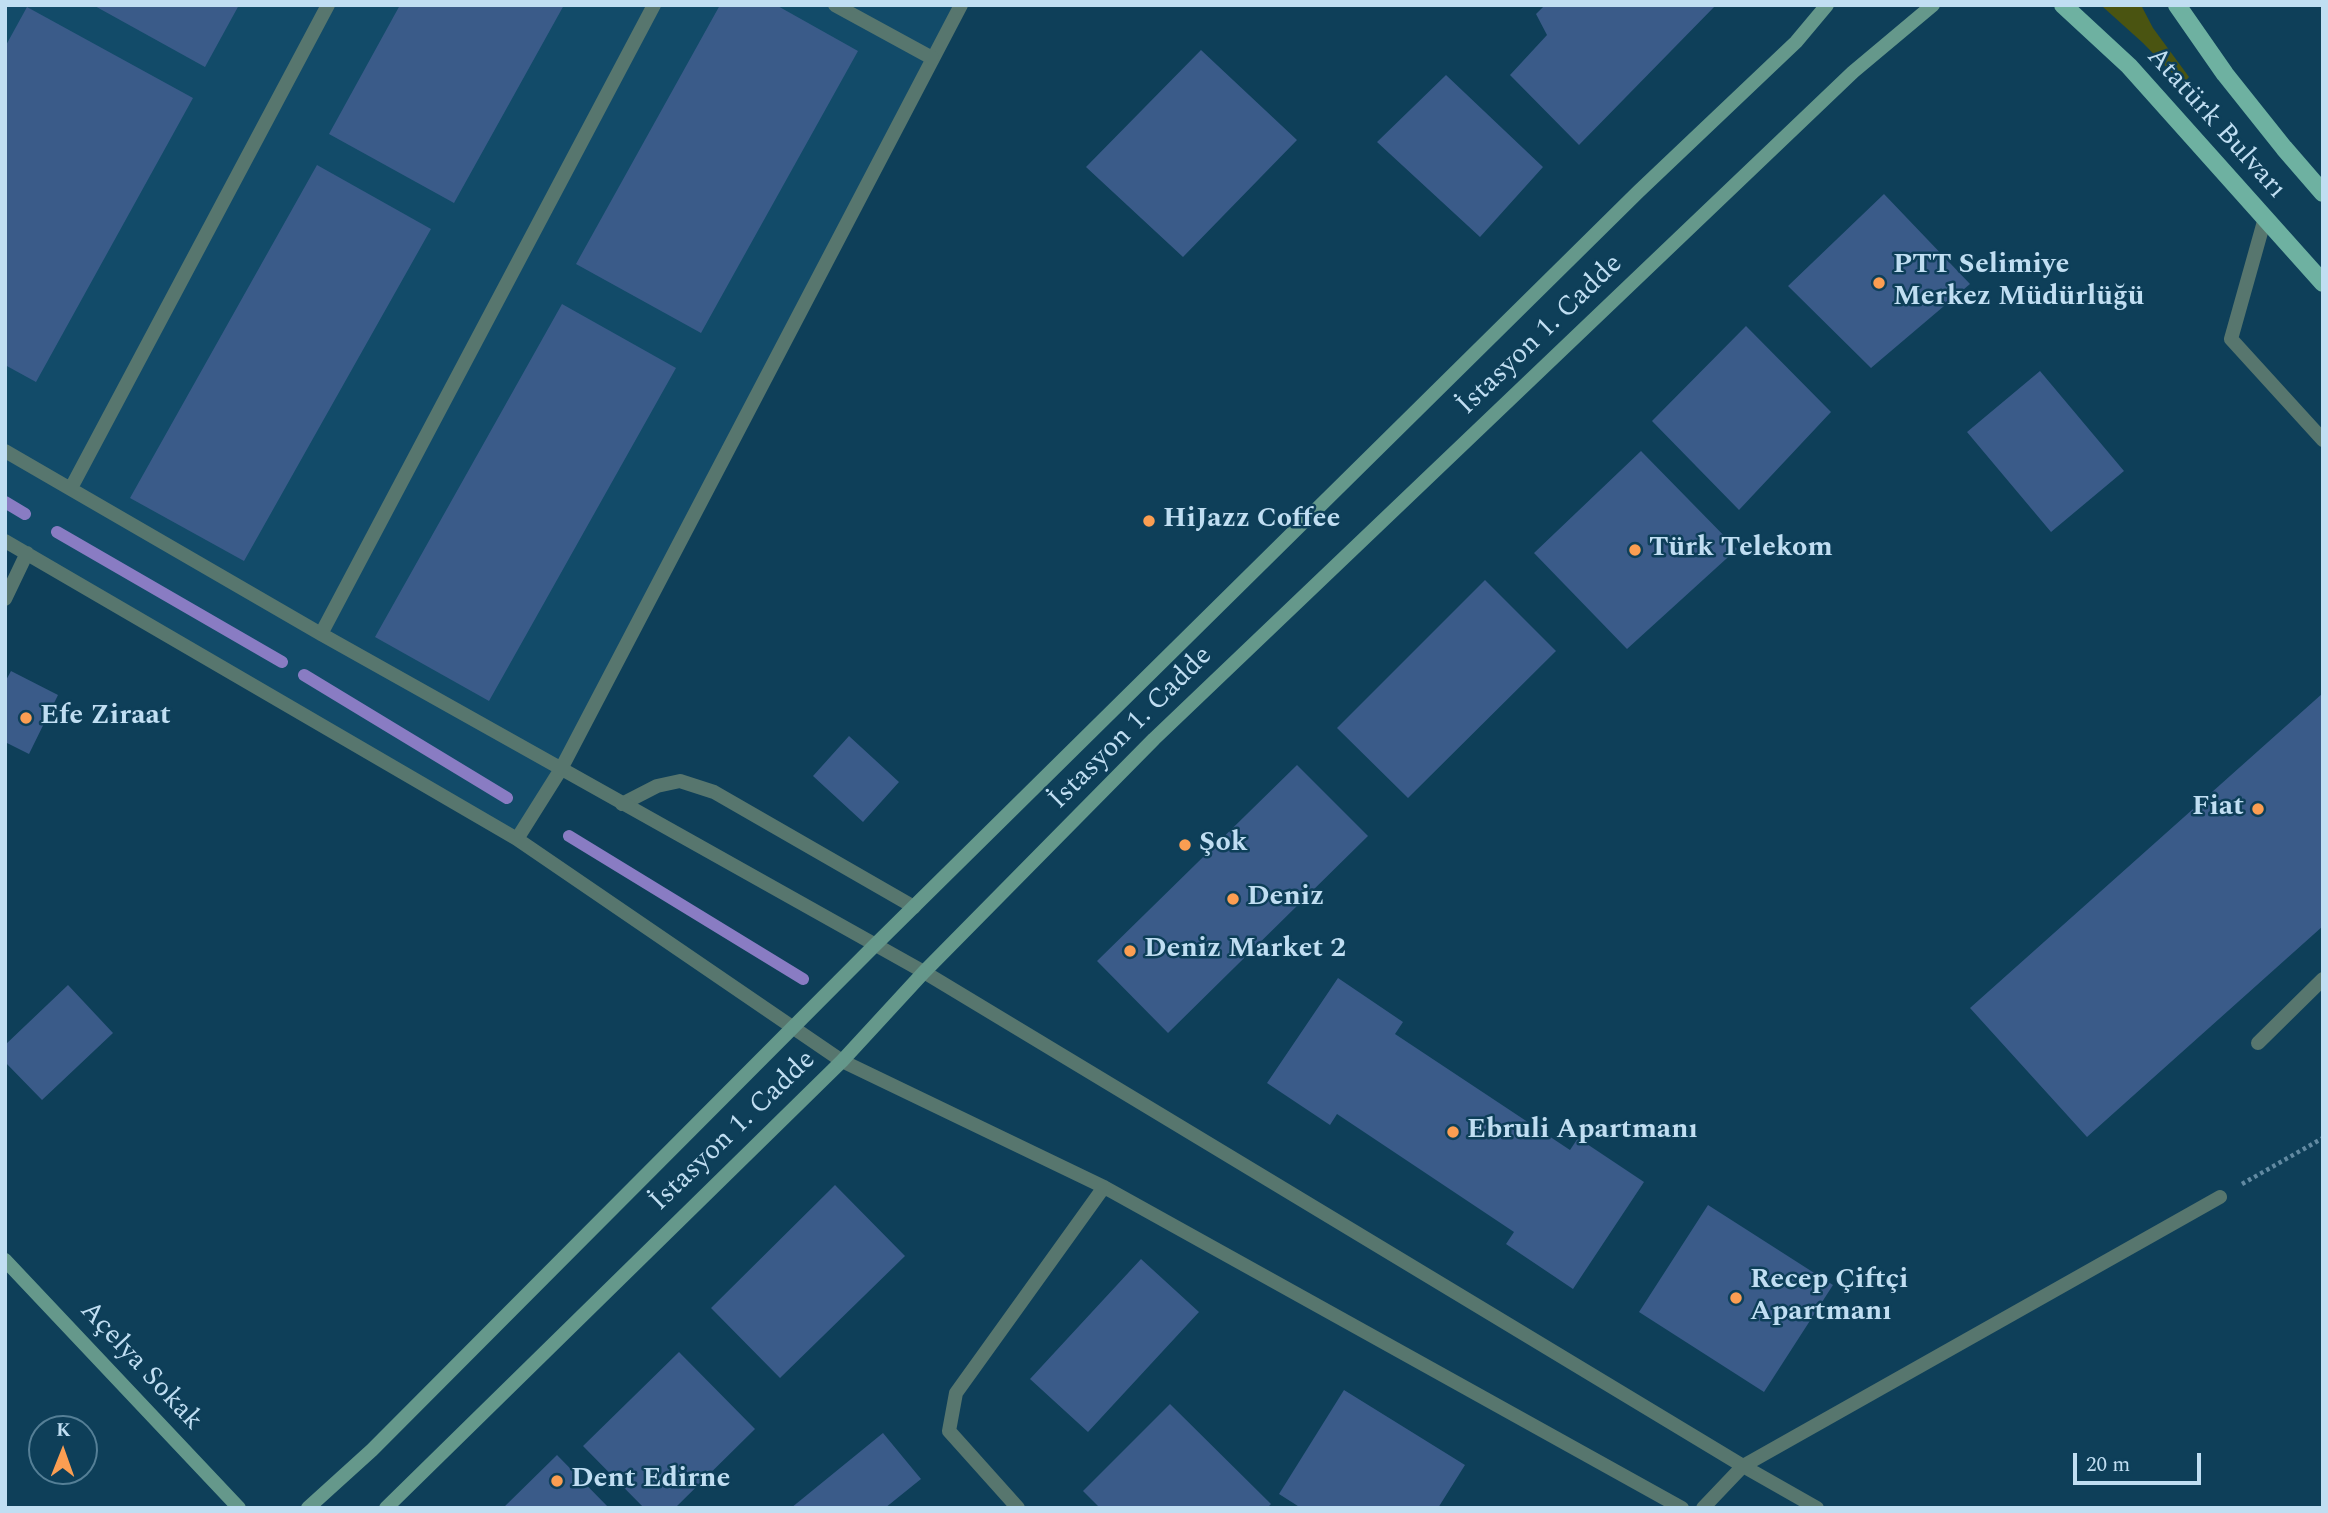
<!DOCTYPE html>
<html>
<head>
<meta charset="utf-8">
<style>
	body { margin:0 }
	#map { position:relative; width:2328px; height:1513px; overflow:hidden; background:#0e3f59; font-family:Spectral,serif }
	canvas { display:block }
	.frame { position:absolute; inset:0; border:7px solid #c0def2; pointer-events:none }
	.north { position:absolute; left:28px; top:1415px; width:70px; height:70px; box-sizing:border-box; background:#0e3f59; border:2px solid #557f96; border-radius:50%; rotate:1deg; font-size:19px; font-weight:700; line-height:28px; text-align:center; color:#c0def2 }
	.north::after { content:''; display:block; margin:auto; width:24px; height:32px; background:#fb9e52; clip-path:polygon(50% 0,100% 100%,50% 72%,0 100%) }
	.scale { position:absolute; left:2073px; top:1453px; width:128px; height:32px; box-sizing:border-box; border:4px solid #c0def2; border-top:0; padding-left:9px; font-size:21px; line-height:24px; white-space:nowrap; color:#c0def2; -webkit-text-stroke:5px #0e3f59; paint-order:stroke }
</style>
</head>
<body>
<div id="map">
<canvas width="2328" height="1513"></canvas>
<div class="frame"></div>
<div class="north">K</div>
<div class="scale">20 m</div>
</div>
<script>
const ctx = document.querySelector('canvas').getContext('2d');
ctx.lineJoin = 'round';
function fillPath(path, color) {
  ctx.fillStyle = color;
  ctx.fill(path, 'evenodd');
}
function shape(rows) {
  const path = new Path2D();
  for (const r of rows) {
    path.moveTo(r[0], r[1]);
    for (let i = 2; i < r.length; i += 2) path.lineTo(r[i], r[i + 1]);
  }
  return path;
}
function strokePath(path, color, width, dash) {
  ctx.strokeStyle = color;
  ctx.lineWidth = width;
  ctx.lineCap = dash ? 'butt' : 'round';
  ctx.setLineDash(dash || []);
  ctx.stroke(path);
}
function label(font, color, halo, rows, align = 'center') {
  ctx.font = font + ' Spectral,serif';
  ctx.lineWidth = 5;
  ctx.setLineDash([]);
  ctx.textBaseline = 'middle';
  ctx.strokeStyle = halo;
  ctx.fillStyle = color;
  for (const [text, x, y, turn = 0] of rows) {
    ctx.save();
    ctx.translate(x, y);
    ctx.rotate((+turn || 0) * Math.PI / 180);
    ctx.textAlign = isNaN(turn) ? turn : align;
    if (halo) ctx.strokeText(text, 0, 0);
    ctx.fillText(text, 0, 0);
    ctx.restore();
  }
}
fillPath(shape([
	[5,5,961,5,517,839,5,541]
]), '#124b69');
fillPath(shape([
	[2105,5,2141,5,2153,28,2189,77,2183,84,2143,43,2103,7]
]), '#4a5411');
strokePath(shape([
	[5,502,25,514],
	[57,532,282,662],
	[304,675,507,798],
	[569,836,803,979]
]), '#897cc3', 12);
fillPath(shape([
	[93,5,239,5,205,67],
	[400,5,564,5,454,203,329,134],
	[720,5,776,5,858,51,701,333,576,264],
	[1545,5,1716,5,1579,145,1510,75,1547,35,1536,14],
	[27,7,193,98,36,382,5,365,5,47],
	[1201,50,1297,140,1183,257,1086,167],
	[1446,75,1543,167,1480,237,1377,142],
	[317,165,431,229,244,561,130,498],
	[1884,194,1970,284,1871,368,1788,286],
	[562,304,676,368,489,701,375,637],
	[1746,326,1831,412,1739,510,1652,421],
	[2040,371,2124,471,2051,532,1967,432],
	[1641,451,1737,549,1627,649,1534,553],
	[1485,580,1556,651,1408,798,1337,728],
	[11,671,58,695,29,754,5,742,5,682],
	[2323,693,2323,926,2087,1137,1970,1008],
	[849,736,899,782,863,822,813,776],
	[1297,765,1368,836,1168,1033,1097,961],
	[1338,978,1403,1022,1395,1034,1570,1150,1578,1138,1644,1182,1573,1289,1506,1244,1514,1232,1337,1114,1330,1125,1267,1083],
	[68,985,113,1033,42,1100,5,1062,5,1045],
	[835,1185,905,1256,780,1378,711,1308],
	[1708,1205,1833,1285,1764,1392,1639,1312],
	[1141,1259,1199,1312,1088,1432,1030,1379],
	[679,1352,755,1429,675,1508,644,1508,583,1446],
	[1344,1390,1465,1465,1438,1508,1301,1508,1279,1494],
	[1170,1404,1271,1504,1267,1508,1100,1508,1083,1491],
	[883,1433,921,1479,885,1508,791,1508],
	[557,1455,609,1508,503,1508]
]), '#3a5b89');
strokePath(shape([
	[2242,1184,2323,1138]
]), '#628aa2', 4.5, [3.5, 3.5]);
strokePath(shape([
	[622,804,657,786,680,781,714,792,914,907],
	[2258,1043,2323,979]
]), '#57766e', 14);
strokePath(shape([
	[2265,218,2231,339,2323,440],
	[5,451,321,634,924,972,1743,1466,1817,1508],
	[71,488,328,5],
	[5,541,517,839,842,1061,1104,1187,1682,1508],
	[5,599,27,553],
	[321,634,654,5],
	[517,839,561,769,961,5],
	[1018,1508,949,1431,956,1393,1104,1187],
	[1703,1508,1743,1466,2220,1197]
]), '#57766e', 14);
strokePath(shape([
	[835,5,932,58]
]), '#57766e', 14);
strokePath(shape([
	[5,1260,239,1508],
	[308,1508,372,1450,875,945,1638,192,1796,42,1827,5],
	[386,1508,842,1061,924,972,1154,739,1853,72,1933,5]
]), '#65988b', 14);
strokePath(shape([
	[2063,5,2129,66,2323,283],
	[2177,5,2225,74,2284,148,2323,193]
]), '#6eb1a1', 18);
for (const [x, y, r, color] of [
	[1879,283,7,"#fb9e52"],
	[1149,521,7,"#fb9e52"],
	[1635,550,7,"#fb9e52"],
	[26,718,7,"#fb9e52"],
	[2258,809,7,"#fb9e52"],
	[1185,845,7,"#fb9e52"],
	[1233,899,7,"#fb9e52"],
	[1130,951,7,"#fb9e52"],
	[1453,1132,7,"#fb9e52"],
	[1736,1298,7,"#fb9e52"],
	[557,1481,7,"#fb9e52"]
]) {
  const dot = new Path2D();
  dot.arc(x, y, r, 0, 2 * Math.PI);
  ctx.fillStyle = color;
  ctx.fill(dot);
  strokePath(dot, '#0e3f59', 2.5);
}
label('28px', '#c0def2', '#0e3f59', [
	["Atatürk Bulvarı",2215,124,48],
	["İstasyon 1. Cadde",1541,336,-44],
	["İstasyon 1. Cadde",1132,729,-45],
	["İstasyon 1. Cadde",734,1132,-44],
	["Açelya Sokak",140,1367,47]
]);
label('bold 28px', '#c0def2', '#0e3f59', [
	["PTT Selimiye",1893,267],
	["Merkez Müdürlüğü",1893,299],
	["HiJazz Coffee",1163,521],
	["Türk Telekom",1649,550],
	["Efe Ziraat",40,718],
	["Fiat",2244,809,"right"],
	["Şok",1199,845],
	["Deniz",1247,899],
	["Deniz Market 2",1144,951],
	["Ebruli Apartmanı",1467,1132],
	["Recep Çiftçi",1750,1282],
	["Apartmanı",1750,1314],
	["Dent Edirne",571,1481]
], 'left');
</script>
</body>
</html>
